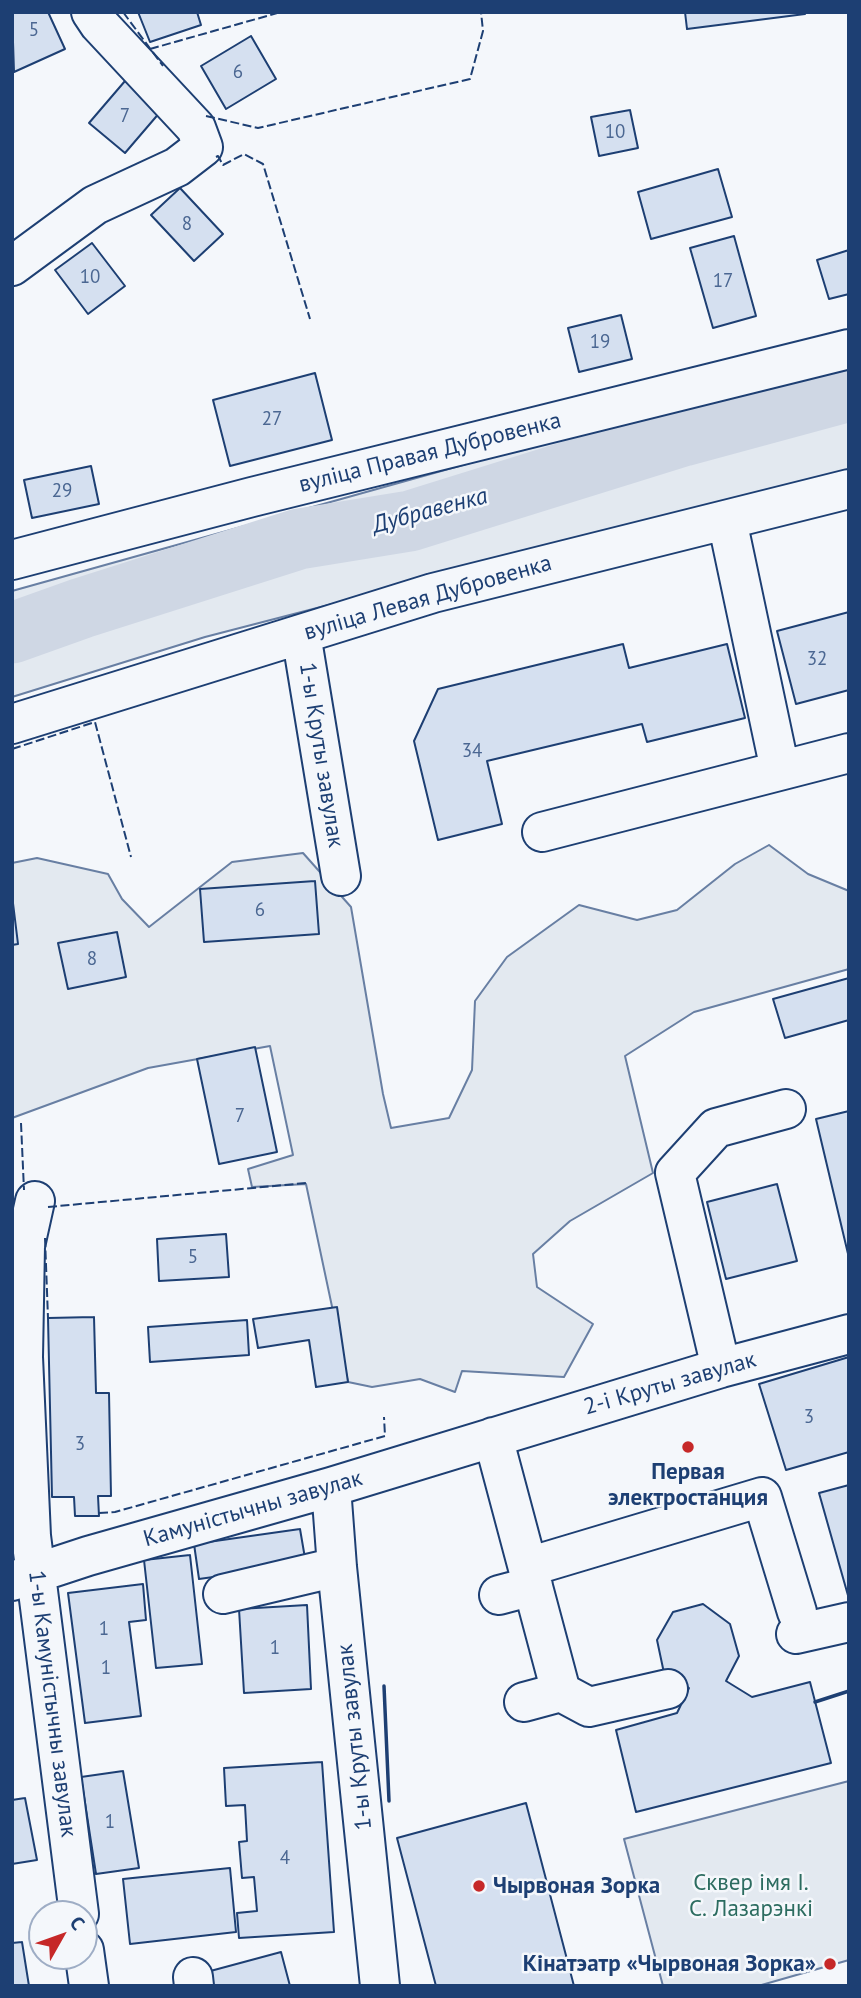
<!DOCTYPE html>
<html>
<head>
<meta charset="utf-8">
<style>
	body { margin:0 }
	#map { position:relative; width:861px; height:1998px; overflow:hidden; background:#f4f7fb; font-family:"PT Sans",sans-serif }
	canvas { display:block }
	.frame { position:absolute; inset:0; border:14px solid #1d3f73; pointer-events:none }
	.north { position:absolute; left:28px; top:1900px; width:70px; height:70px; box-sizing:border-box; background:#f4f7fb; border:2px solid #9eadc5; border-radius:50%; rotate:50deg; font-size:19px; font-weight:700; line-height:28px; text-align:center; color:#1d3f73 }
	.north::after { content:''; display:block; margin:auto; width:24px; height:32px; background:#c62828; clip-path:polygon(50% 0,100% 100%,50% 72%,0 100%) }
</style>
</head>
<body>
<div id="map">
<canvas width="861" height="1998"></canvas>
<div class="frame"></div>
<div class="north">С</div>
</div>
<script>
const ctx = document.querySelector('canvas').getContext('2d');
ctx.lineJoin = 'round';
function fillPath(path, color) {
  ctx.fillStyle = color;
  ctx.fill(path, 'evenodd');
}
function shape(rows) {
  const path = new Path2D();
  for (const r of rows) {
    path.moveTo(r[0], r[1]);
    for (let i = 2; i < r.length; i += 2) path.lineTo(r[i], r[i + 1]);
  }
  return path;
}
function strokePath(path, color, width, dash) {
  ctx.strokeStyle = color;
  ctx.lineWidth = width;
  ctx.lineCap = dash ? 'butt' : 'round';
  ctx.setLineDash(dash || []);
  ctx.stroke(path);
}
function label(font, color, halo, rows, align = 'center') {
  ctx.font = font + ' "PT Sans",sans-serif';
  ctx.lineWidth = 5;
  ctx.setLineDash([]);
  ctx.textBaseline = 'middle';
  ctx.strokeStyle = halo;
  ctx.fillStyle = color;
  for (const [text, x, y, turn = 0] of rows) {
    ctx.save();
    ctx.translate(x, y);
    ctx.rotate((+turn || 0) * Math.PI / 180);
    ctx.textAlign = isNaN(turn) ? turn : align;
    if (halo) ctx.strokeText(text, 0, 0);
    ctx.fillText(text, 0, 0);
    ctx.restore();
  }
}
const green = shape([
	[849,363,849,470,205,637,12,697,12,591,495,456,849,363],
	[769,845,808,874,849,891,849,969,694,1012,625,1056,653,1173,570,1221,533,1254,537,1287,593,1324,564,1377,462,1371,455,1392,420,1379,372,1387,348,1382,306,1184,252,1187,248,1169,293,1155,270,1046,148,1068,12,1118,12,863,37,858,108,874,122,899,149,927,232,862,303,853,351,907,383,1094,391,1128,449,1118,472,1070,475,1001,507,957,579,905,637,920,677,910,735,864,769,845],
	[849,1781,849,1960,758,1986,663,1986,624,1839,849,1781]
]);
fillPath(green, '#e3e9f0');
strokePath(green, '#687fa3', 2);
strokePath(shape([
	[12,633,82,608,299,539,410,521,683,436,849,391]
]), '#cfd7e4', 61);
const building = shape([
	[12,12,48,12,65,49,14,72,12,12],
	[138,12,197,12,201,25,150,42,138,12],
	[685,12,805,12,805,14,687,29,685,12],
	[251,36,276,79,226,109,201,66,251,36],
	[125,81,161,111,125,153,89,123,125,81],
	[630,110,638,148,599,156,591,117,630,110],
	[718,169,732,217,651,239,638,192,718,169],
	[180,188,223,234,194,261,151,215,180,188],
	[734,236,756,316,713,328,690,248,734,236],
	[92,243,125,286,88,314,55,270,92,243],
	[849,250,849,294,829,299,817,260,849,250],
	[621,315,632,359,579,372,568,328,621,315],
	[315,373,332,440,230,466,213,400,315,373],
	[91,466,99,504,32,518,24,480,91,466],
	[849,612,849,690,796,704,777,631,849,612],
	[623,644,629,668,727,644,745,718,647,742,642,724,487,761,502,824,438,840,414,741,438,689,623,644],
	[315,881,319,934,204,942,200,889,315,881],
	[12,895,18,944,12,945,12,895],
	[117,932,126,977,68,989,58,943,117,932],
	[849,978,849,1020,785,1038,773,999,849,978],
	[255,1047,277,1152,219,1164,197,1059,255,1047],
	[849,1111,849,1258,816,1119,849,1111],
	[777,1184,797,1261,726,1279,707,1202,777,1184],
	[226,1234,229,1277,159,1281,157,1239,226,1234],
	[337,1307,348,1382,316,1387,309,1340,258,1348,253,1319,337,1307],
	[94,1317,96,1393,109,1393,111,1496,98,1496,99,1516,75,1516,74,1497,52,1497,48,1318,94,1317],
	[247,1320,249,1355,150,1362,148,1327,247,1320],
	[849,1357,849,1452,786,1470,759,1384,849,1357],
	[849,1485,849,1599,819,1493,849,1485],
	[300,1529,306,1564,199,1579,194,1544,300,1529],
	[190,1555,202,1664,156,1668,144,1560,190,1555],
	[143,1584,146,1620,129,1622,141,1716,85,1723,68,1593,143,1584],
	[703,1604,730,1624,739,1656,726,1681,752,1697,810,1682,831,1763,636,1812,616,1730,677,1713,689,1688,664,1673,657,1640,673,1612,703,1604],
	[307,1605,311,1689,244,1693,239,1609,307,1605],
	[322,1762,334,1932,239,1938,237,1913,257,1911,254,1877,242,1878,239,1842,247,1841,245,1805,226,1806,224,1768,322,1762],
	[123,1771,139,1868,96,1874,81,1777,123,1771],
	[25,1798,37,1860,12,1864,12,1800,25,1798],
	[526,1803,574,1986,436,1986,397,1838,526,1803],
	[230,1868,236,1932,130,1944,123,1879,230,1868],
	[22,1942,29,1986,12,1986,12,1943,22,1942],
	[281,1952,290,1986,206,1986,203,1973,281,1952]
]);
fillPath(building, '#d5e0f0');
strokePath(building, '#1d3f73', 2);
const minor = shape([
	[12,266,95,205,177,167,203,147,196,128,99,24,91,12],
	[727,520,780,770],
	[12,560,252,497,849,349],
	[301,634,341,876],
	[12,724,433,593,849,489],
	[542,832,849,753],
	[35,1201,25,1246,23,1357,31,1536,79,1914],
	[721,1368,675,1173,716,1128,786,1109],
	[493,1437,561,1692],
	[331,1487,337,1567,380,1986],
	[528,1567,762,1497,797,1612],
	[12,1581,88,1556,331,1487,721,1368,849,1334],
	[223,1594,337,1567],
	[499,1595,533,1586],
	[796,1634,849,1622],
	[524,1702,561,1692,589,1707,668,1689],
	[84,1950,89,1986],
	[193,1977,194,1986]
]);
strokePath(minor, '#1d3f73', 42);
strokePath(minor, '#f4f7fb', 38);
strokePath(shape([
	[123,12,163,66],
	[150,49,281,12],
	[206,116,258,128,470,79,483,31,481,12],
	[216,157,218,156,223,165,244,154,263,164,310,319],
	[12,749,95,722,131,857],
	[21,1123,24,1190],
	[48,1207,306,1183],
	[45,1238,48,1318],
	[99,1513,115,1512,385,1436,384,1417]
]), '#1d3f73', 2, [9, 3.5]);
strokePath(shape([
	[384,1686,389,1801],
	[815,1702,849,1691]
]), '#1d3f73', 3.5);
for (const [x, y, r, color] of [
	[688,1447,7,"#c62828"],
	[479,1886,7,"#c62828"],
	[830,1964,7,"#c62828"]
]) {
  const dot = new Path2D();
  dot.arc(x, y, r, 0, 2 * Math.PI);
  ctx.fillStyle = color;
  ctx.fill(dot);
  strokePath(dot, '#f4f7fb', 2.5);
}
label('19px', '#4b6792', null, [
	["5",34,31],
	["6",238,73],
	["7",125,117],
	["10",615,133],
	["8",187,225],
	["10",90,278],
	["17",723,282],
	["19",600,343],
	["27",272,420],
	["29",62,492],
	["32",817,660],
	["34",472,752],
	["6",260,911],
	["8",92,960],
	["7",240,1117],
	["5",193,1258],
	["3",809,1418],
	["3",80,1445],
	["1",104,1630],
	["1",275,1649],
	["1",106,1669],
	["1",110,1823],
	["4",285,1859]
]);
label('23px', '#1d3f73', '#f4f7fb', [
	["вуліца Правая Дубровенка",430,453,-14],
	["вуліца Левая Дубровенка",428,598,-16],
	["1-ы Круты завулак",321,755,81],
	["2-і Круты завулак",670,1384,-16],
	["Камуністычны завулак",253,1509,-16],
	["1-ы Камуністычны завулак",52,1704,83],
	["1-ы Круты завулак",355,1737,-96]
]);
label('bold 23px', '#1d3f73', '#f4f7fb', [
	["Первая",688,1472],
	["электростанция",688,1498],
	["Чырвоная Зорка",493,1886,"left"],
	["Кінатэатр «Чырвоная Зорка»",816,1964,"right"]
]);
label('23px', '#2c6c60', '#f4f7fb', [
	["Сквер імя І.",751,1883],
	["С. Лазарэнкі",751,1909]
]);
label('italic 24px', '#1d3f73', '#f4f7fb', [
	["Дубравенка",430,511,-15]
]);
</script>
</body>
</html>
